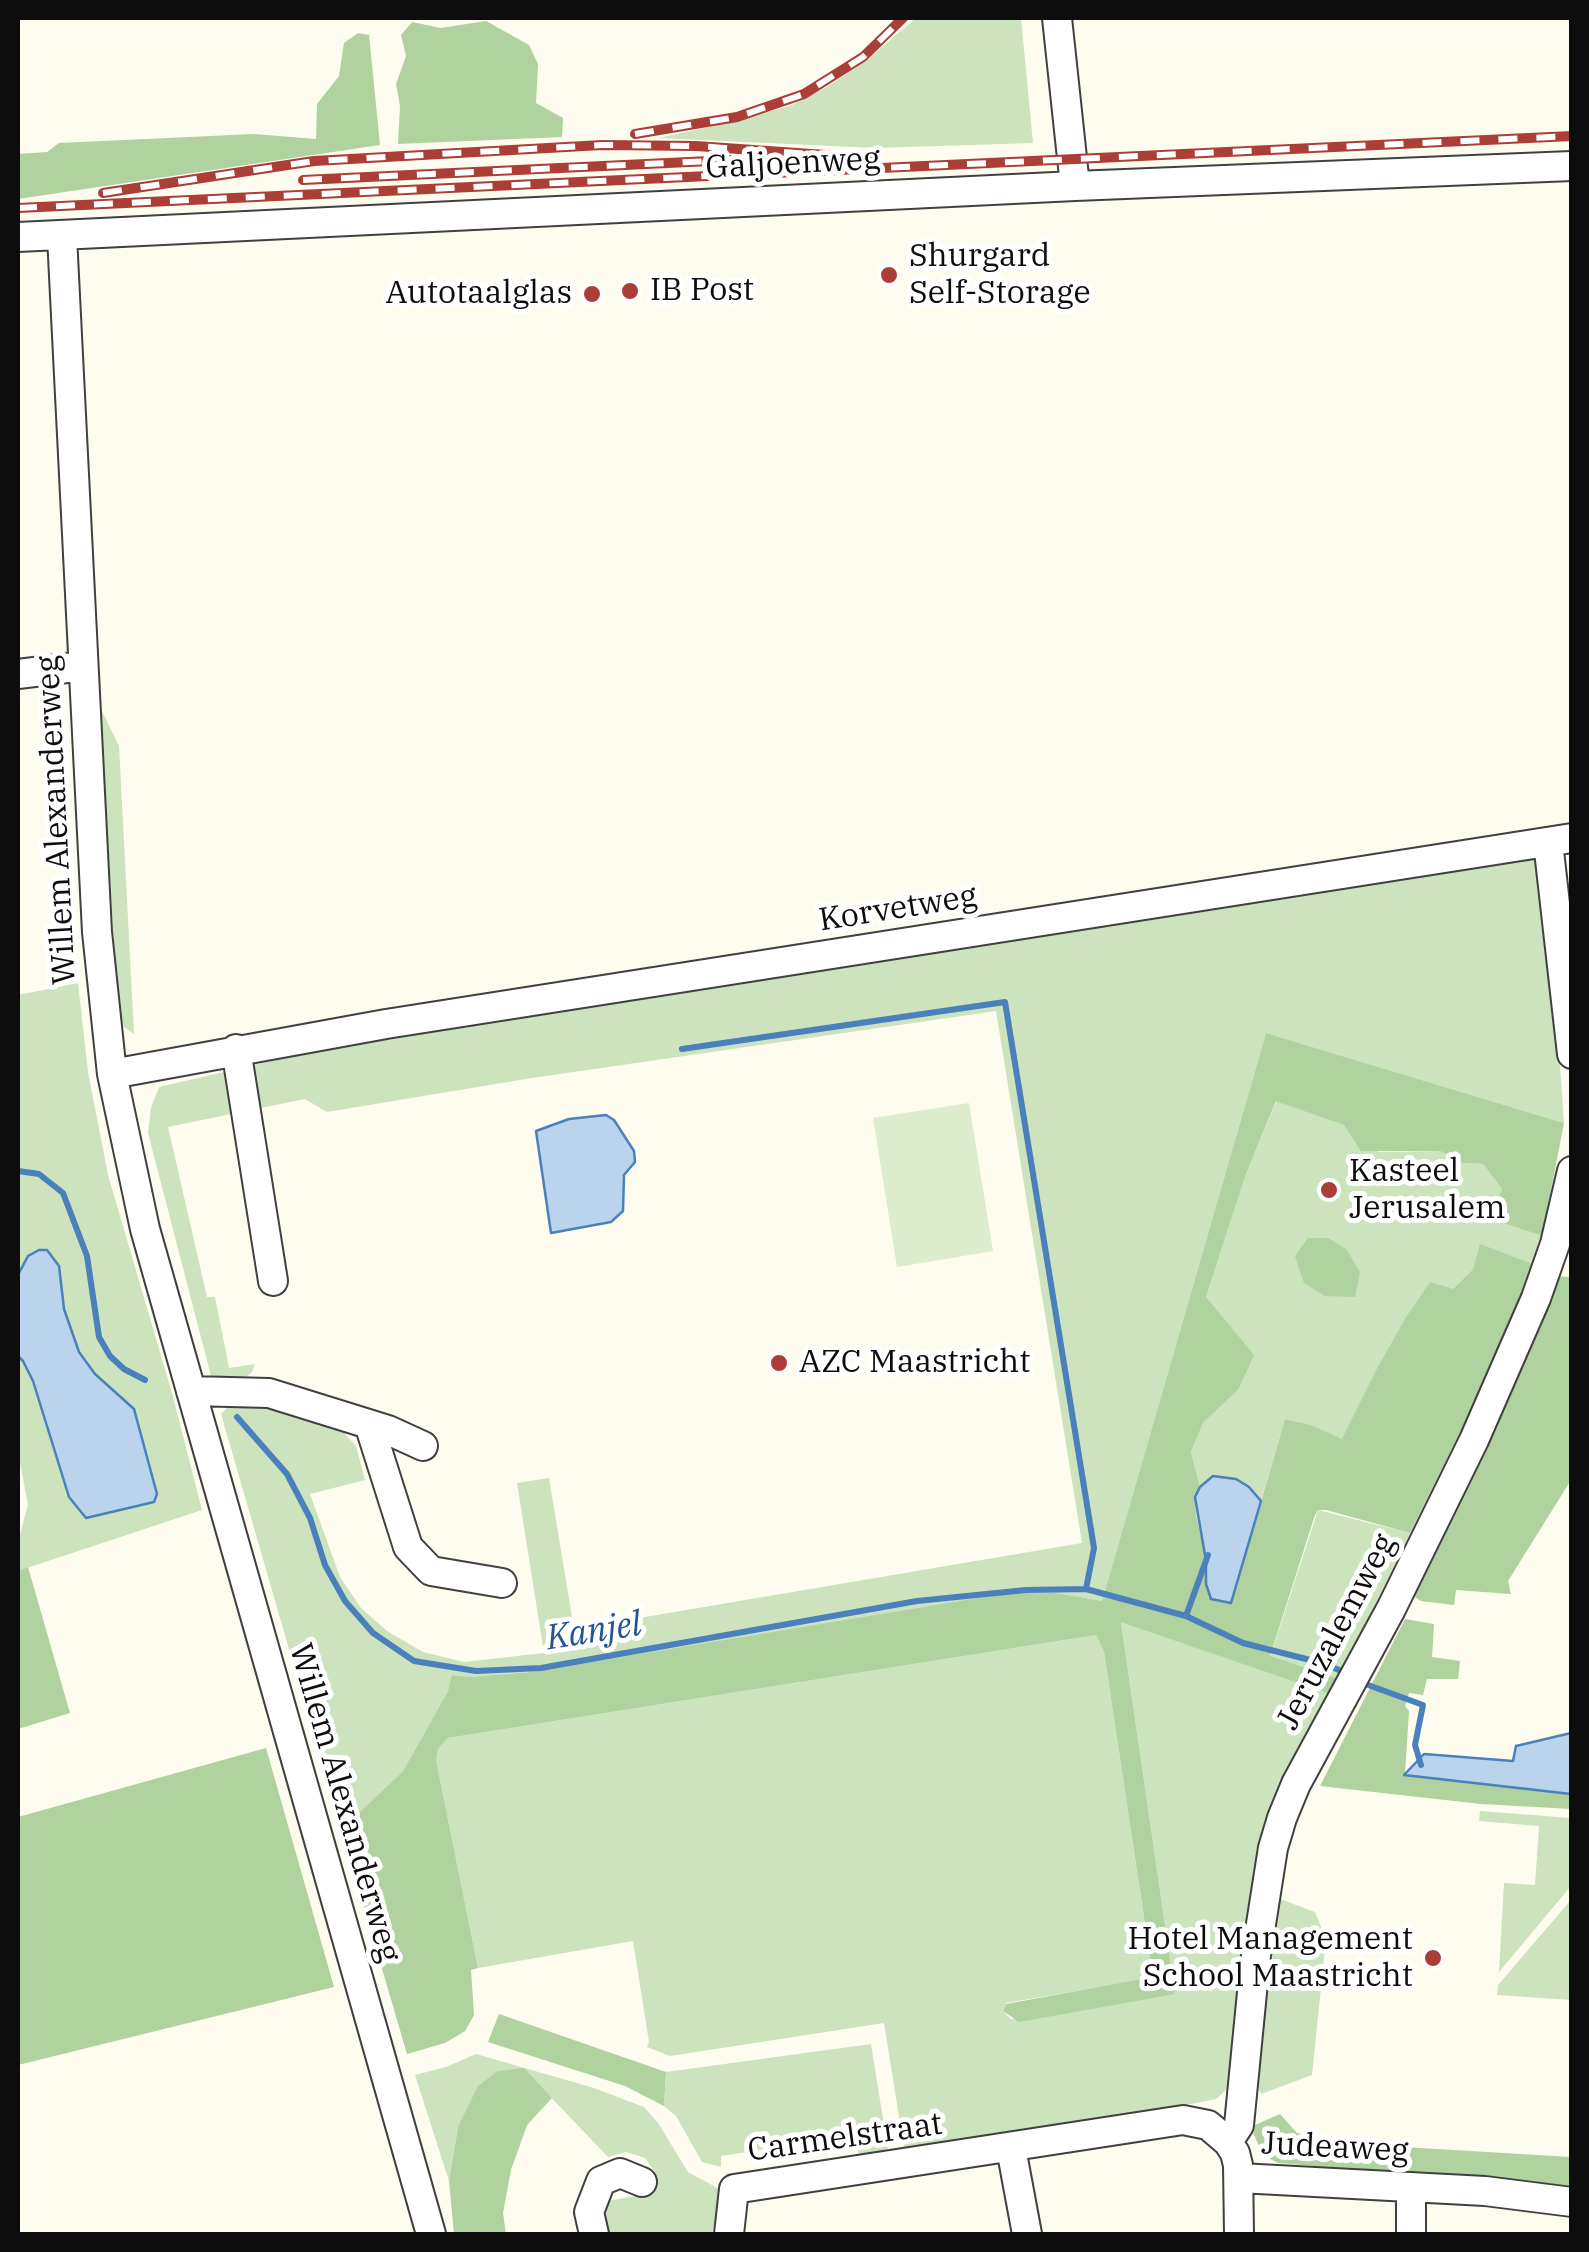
<!DOCTYPE html>
<html>
<head>
<meta charset="utf-8">
<style>
	body { margin:0 }
	#map { position:relative; width:1589px; height:2252px; overflow:hidden; background:#fdfcef; font-family:"IBM Plex Serif",serif }
	canvas { display:block }
	.frame { position:absolute; inset:0; border:20px solid #0d0d0d; pointer-events:none }
</style>
</head>
<body>
<div id="map">
<canvas width="1589" height="2252"></canvas>
<div class="frame"></div>
</div>
<script>
const ctx = document.querySelector('canvas').getContext('2d');
ctx.lineJoin = 'round';
function fillPath(path, color) {
  ctx.fillStyle = color;
  ctx.fill(path, 'evenodd');
}
function shape(rows) {
  const path = new Path2D();
  for (const r of rows) {
    path.moveTo(r[0], r[1]);
    for (let i = 2; i < r.length; i += 2) path.lineTo(r[i], r[i + 1]);
  }
  return path;
}
function strokePath(path, color, width, dash) {
  ctx.strokeStyle = color;
  ctx.lineWidth = width;
  ctx.lineCap = dash ? 'butt' : 'round';
  ctx.setLineDash(dash || []);
  ctx.stroke(path);
}
function label(font, color, halo, rows, align = 'center') {
  ctx.font = font + ' "IBM Plex Serif",serif';
  ctx.lineWidth = 10;
  ctx.setLineDash([]);
  ctx.textBaseline = 'middle';
  ctx.strokeStyle = halo;
  ctx.fillStyle = color;
  for (const [text, x, y, turn = 0] of rows) {
    ctx.save();
    ctx.translate(x, y);
    ctx.rotate((+turn || 0) * Math.PI / 180);
    ctx.textAlign = isNaN(turn) ? turn : align;
    if (halo) ctx.strokeText(text, 0, 0);
    ctx.fillText(text, 0, 0);
    ctx.restore();
  }
}
fillPath(shape([
	[916,18,1021,18,1033,143,876,148,658,138,741,120,792,105,830,85,866,61],
	[100,707,119,746,134,1034,124,1027,118,1015],
	[1537,859,1551,940,1564,1123,1266,1033,1102,1601,1057,1593,531,1672,470,1677,453,1675,448,1691,403,1771,362,1810,339,1822,221,1414,233,1402,248,1400,329,1426,344,1433,356,1446,365,1480,310,1494,340,1577,361,1608,387,1631,423,1652,464,1662,544,1653,517,1483,549,1478,574,1629,1082,1543,996,1011,532,1078,327,1112,305,1099,168,1127,207,1297,215,1297,229,1368,255,1364,252,1372,242,1380,214,1380,211,1376,148,1133,151,1108,159,1087,319,1050],
	[78,983,88,1072,108,1175,172,1393,202,1510,18,1571,18,1543,28,1504,18,1453,18,1356,23,1360,33,1381,69,1497,152,1471,134,1409,95,1374,79,1352,64,1309,59,1266,52,1255,28,1256,18,1275,18,995],
	[1277,1100,1344,1125,1378,1152,1440,1151,1462,1163,1483,1164,1502,1189,1488,1218,1542,1236,1535,1265,1473,1269,1453,1289,1374,1374,1342,1440,1311,1425,1285,1419,1261,1501,1249,1487,1206,1480,1200,1487,1191,1452,1203,1423,1238,1390,1206,1297,1246,1174],
	[1318,1510,1410,1533,1339,1679,1270,1657],
	[1121,1621,1330,1694,1246,1949,1227,2089,1216,2099,1117,2119,905,2154,884,2023,670,2056,647,2047,649,2042,633,1941,478,1968,436,1760,438,1749,448,1738,1096,1635,1104,1652,1153,1978,1006,2003,1003,2011,1011,2019,1175,1994],
	[1480,1811,1571,1818,1571,1886,1499,1972,1504,1883,1535,1885,1539,1826,1479,1821],
	[1280,1899,1315,1912,1326,1939,1312,2075,1261,2094,1256,2081],
	[1570,1901,1571,2000,1497,1995,1498,1985],
	[871,2044,889,2156,862,2161,852,2135,721,2156,721,2167,702,2162,676,2116,664,2106,666,2072],
	[476,2054,594,2088,644,2107,658,2123,688,2172,721,2190,712,2234,604,2234,600,2220,608,2201,641,2195,653,2186,655,2172,645,2158,626,2152,608,2157,523,2068,458,2127,449,2181,415,2075,446,2067]
]), '#cce3bd');
fillPath(shape([
	[486,21,529,45,538,64,536,103,563,118,562,137,398,144,400,106,396,84,406,56,401,35,412,22,441,28],
	[358,33,369,35,380,145,18,199,18,154,47,152,59,143,254,134,316,139,317,104,339,76,344,43],
	[1266,1033,1564,1123,1542,1236,1488,1218,1502,1189,1483,1164,1462,1163,1440,1151,1361,1151,1344,1125,1276,1101,1246,1174,1206,1297,1254,1355,1238,1390,1203,1423,1191,1452,1200,1487,1195,1497,1196,1514,1206,1561,1207,1592,1232,1602,1285,1419,1311,1425,1342,1439,1374,1374,1405,1319,1430,1282,1453,1289,1473,1269,1480,1244,1535,1265,1505,1342,1410,1533,1326,1510,1318,1510,1315,1515,1270,1656,1339,1679,1330,1694,1121,1622,1175,1994,1019,2022,1003,2011,1006,2004,1153,1977,1104,1652,1096,1635,448,1738,438,1749,436,1760,478,1968,471,1970,474,2015,465,2031,445,2043,407,2054,339,1822,362,1810,403,1771,448,1691,452,1675,470,1677,531,1672,1009,1593,1057,1593,1102,1601],
	[1308,1238,1328,1238,1346,1249,1360,1272,1355,1297,1325,1296,1304,1283,1295,1256],
	[1553,1276,1572,1277,1571,1480,1508,1581,1511,1594,1456,1590,1454,1605,1421,1601,1412,1595],
	[28,1567,70,1713,18,1729,18,1571],
	[1405,1619,1434,1624,1432,1657,1460,1661,1458,1679,1427,1679,1423,1695,1409,1693,1405,1706,1409,1711,1405,1774,1571,1794,1571,1809,1481,1804,1320,1786],
	[266,1748,334,1987,18,2065,18,1817],
	[499,2014,666,2072,664,2106,625,2086,488,2042],
	[524,2068,552,2098,527,2125,511,2170,503,2213,506,2234,454,2234,449,2181,458,2127,478,2086,498,2071],
	[1280,2114,1297,2133,1337,2143,1571,2157,1571,2187,1278,2163,1264,2156,1253,2133,1255,2125]
]), '#afd29e');
fillPath(shape([
	[969,1103,993,1251,897,1267,873,1118]
]), '#ddeccd');
const water = shape([
	[606,1115,614,1120,634,1151,635,1162,624,1175,623,1211,611,1222,551,1233,536,1131,569,1119,606,1115],
	[39,1250,47,1250,59,1266,64,1309,79,1352,95,1374,134,1409,157,1494,154,1502,86,1518,69,1497,33,1381,23,1361,18,1356,18,1275,28,1256,39,1250],
	[1213,1476,1236,1479,1249,1487,1261,1501,1231,1603,1211,1599,1206,1584,1206,1561,1195,1497,1200,1487,1213,1476],
	[1571,1733,1571,1794,1404,1775,1424,1754,1513,1761,1516,1746,1571,1733]
]);
fillPath(water, '#bad4ee');
strokePath(water, '#4a81bc', 2.5);
strokePath(shape([
	[682,1049,1005,1002,1094,1548,1086,1589],
	[18,1171,39,1174,63,1193,87,1256,99,1337,110,1356,124,1369,145,1380],
	[237,1417,287,1474,310,1518,325,1565,345,1601,373,1633,414,1661,476,1671,541,1668,917,1601,1026,1590,1086,1589,1186,1616,1243,1643,1326,1664,1345,1673],
	[1186,1616,1208,1555],
	[1360,1682,1423,1705,1415,1745,1421,1765]
]), '#4a81bc', 6);
const minor = shape([
	[1057,18,1075,186],
	[62,236,97,932,112,1074,145,1229,431,2234],
	[18,237,1075,186,1572,166],
	[18,674,83,666],
	[1548,842,1572,1054],
	[236,1049,273,1281],
	[112,1074,386,1024,1572,838],
	[191,1391,269,1393,388,1430,423,1446],
	[369,1424,408,1547,431,1571,502,1583],
	[1228,2142,1239,2125,1255,1962,1273,1848,1282,1818,1296,1784,1391,1609,1474,1440,1536,1298,1555,1244,1572,1171],
	[1011,2148,1027,2234],
	[1239,2178,1485,2191,1572,2202],
	[1411,2187,1411,2234],
	[594,2234,589,2212,601,2181,620,2173,642,2182],
	[729,2234,734,2189,1183,2120,1208,2125,1228,2142,1235,2153,1238,2165,1239,2234]
]);
strokePath(minor, '#404040', 32);
strokePath(minor, '#fff', 28);
const rail = shape([
	[635,134,737,117,804,94,863,57,903,18],
	[303,180,732,160],
	[103,193,314,161,602,145,696,146,869,158],
	[18,208,1572,136]
]);
strokePath(rail, '#ab3f37', 10);
strokePath(rail, '#fff', 6, [19]);
for (const [x, y, r, color] of [
	[889,275,10,"#ab3f37"],
	[630,291,10,"#ab3f37"],
	[592,294,10,"#ab3f37"],
	[1329,1190,10,"#ab3f37"],
	[779,1363,10,"#ab3f37"],
	[1433,1958,10,"#ab3f37"]
]) {
  const dot = new Path2D();
  dot.arc(x, y, r, 0, 2 * Math.PI);
  ctx.fillStyle = color;
  ctx.fill(dot);
  strokePath(dot, '#fff', 4);
}
label('32px', '#0d0d0d', '#fff', [
	["Galjoenweg",793,164,-3],
	["Willem Alexanderweg",57,820,-93],
	["Korvetweg",898,909,-9],
	["Jeruzalemweg",1337,1632,-62],
	["Willem Alexanderweg",344,1803,74],
	["Carmelstraat",845,2138,-8],
	["Judeaweg",1335,2148,3]
]);
label('32px', '#0d0d0d', '#fff', [
	["Shurgard",909,257],
	["Self-Storage",909,294],
	["IB Post",650,291],
	["Autotaalglas",572,294,"right"],
	["Kasteel",1349,1172],
	["Jerusalem",1349,1209],
	["AZC Maastricht",799,1363],
	["Hotel Management",1413,1940,"right"],
	["School Maastricht",1413,1977,"right"]
], 'left');
label('italic 35px', '#26548f', '#fff', [
	["Kanjel",594,1632,-9]
]);
</script>
</body>
</html>
